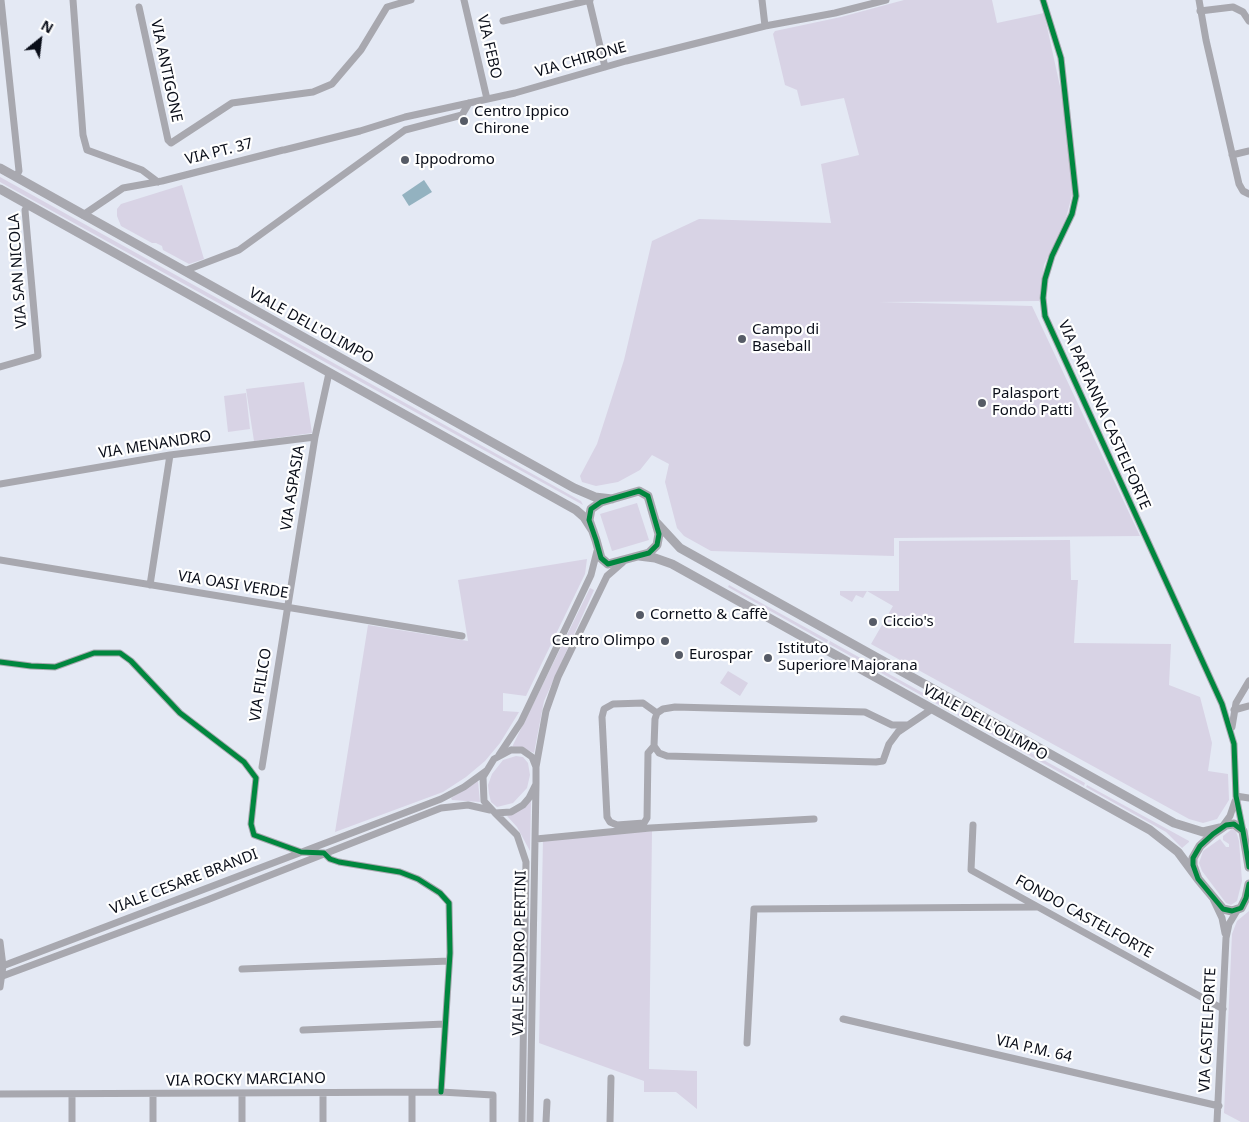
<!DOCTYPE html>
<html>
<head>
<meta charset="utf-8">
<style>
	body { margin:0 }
	#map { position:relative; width:1249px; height:1122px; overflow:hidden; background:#e4e9f4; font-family:"Noto Sans",sans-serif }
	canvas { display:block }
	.north { position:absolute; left:15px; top:15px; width:50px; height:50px; -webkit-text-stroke:4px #fff; paint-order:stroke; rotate:29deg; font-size:14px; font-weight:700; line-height:20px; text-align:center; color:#0a0e19 }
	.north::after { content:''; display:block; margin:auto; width:18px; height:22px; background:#0a0e19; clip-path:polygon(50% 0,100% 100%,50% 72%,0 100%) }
</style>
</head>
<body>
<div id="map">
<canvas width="1249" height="1122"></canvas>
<div class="north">N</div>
</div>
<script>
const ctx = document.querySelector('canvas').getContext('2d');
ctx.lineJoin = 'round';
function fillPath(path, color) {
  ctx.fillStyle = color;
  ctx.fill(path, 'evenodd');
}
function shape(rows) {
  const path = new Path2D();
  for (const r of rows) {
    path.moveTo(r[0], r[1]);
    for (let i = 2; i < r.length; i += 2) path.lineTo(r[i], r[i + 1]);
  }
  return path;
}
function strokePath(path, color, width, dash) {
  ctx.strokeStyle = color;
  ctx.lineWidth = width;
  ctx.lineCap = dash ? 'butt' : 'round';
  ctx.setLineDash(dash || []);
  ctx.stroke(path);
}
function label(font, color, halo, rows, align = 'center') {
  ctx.font = font + ' "Noto Sans",sans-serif';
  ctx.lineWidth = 4.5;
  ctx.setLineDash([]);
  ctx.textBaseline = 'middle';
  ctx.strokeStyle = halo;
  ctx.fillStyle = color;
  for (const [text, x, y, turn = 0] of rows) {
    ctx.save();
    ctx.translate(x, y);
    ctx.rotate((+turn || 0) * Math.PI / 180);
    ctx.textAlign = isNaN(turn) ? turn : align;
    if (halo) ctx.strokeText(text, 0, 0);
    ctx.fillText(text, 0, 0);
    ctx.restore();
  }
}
fillPath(shape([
	[904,0,992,0,997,23,1044,13,1061,91,1070,148,1072,195,1066,218,1044,265,1039,301,879,302,1032,306,1140,536,894,538,894,556,711,551,684,536,677,528,665,482,669,464,652,455,640,470,618,482,596,486,582,482,580,476,597,444,624,360,652,241,699,219,831,223,821,164,859,155,844,98,801,106,797,90,785,85,773,34,775,31,841,17],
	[0,177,581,501,583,505,0,182],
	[182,185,204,259,189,264,163,250,162,246,156,243,152,243,121,226,117,216,117,209,121,204],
	[304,382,312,433,254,441,246,389],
	[246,393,250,429,228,432,224,396],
	[637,503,649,540,612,551,600,514],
	[1070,540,1071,580,1078,580,1074,643,1171,644,1169,685,1200,697,1212,743,1208,771,1228,774,1229,800,1217,819,1203,823,1189,819,871,644,893,606,867,591,863,598,856,595,852,602,840,595,840,591,899,591,899,541],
	[587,559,585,574,526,696,503,693,503,711,519,712,500,743,485,761,466,777,443,792,335,832,368,625,468,641,458,580],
	[729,585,828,640,827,643,728,587],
	[590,588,594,590,544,701,534,753,521,747,512,747],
	[830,641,957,712,955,714,829,644],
	[728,671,748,683,740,696,720,683],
	[959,713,1085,783,1084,786,957,715],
	[516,756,523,757,528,763,530,775,527,788,513,803,497,807,491,802,489,794,488,785,492,774,503,760],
	[478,781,480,802,452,800,451,798],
	[1087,785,1189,841,1189,842,1182,848,1166,832,1086,787],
	[530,801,531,801,530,851,517,827,507,816],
	[1232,829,1236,831,1239,841,1242,881,1237,901,1231,905,1226,903,1202,871,1199,863,1203,851,1220,839,1226,847,1229,847,1229,844,1223,840,1223,836],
	[652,831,649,1069,697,1071,697,1109,676,1092,644,1092,644,1081,539,1043,543,839],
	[1249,911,1249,1122,1241,1122,1224,1113,1232,934,1237,921]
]), '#d8d3e5');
fillPath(shape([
	[424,180,432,192,409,206,402,195]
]), '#93b2c0');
strokePath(shape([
	[1,0,19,171,16,177],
	[73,0,83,135,87,150,142,170,158,182],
	[464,0,487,99],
	[589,0,605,67],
	[762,0,765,26],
	[1043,0,1061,58,1076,196,1072,214,1052,256,1045,279,1043,298,1045,316,1222,704,1234,744,1236,796,1243,831],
	[1199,0,1206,40,1239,184,1243,191,1249,194],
	[139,7,168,140,171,143,232,103,313,92,332,84,361,50,387,7,411,0],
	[1200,11,1233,7,1243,12,1249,21],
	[503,21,590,0],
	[284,150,360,131,405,117,515,93,626,61,765,26,835,13,886,0],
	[1232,155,1249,151],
	[83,215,123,188,162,181,283,150],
	[184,271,239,250,405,130,462,115,469,103],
	[0,367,38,356,25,210,28,205],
	[0,484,170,455,315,437],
	[0,560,462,636],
	[150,585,170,455],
	[0,662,31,666,55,667,94,653,120,653,131,661,180,713,244,762,256,778,251,824,254,835,301,852,324,853,330,859,339,862,400,872,418,879,440,893,449,903,450,953,441,1092],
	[1234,710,1249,706],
	[908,725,892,725,865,712,675,707,663,709,657,713,655,719,654,746,659,753,667,756,876,762,883,761,889,744,898,732,932,709],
	[1232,727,1236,703,1249,681],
	[654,746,648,753,647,818,644,823,617,825,610,822,607,817,602,717,604,709,613,704,643,703,657,713],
	[511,750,522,750,532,757,536,767,536,784,529,798,523,805,511,812,495,813,484,801,483,777,494,759,511,750],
	[499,755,521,722,591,575,597,551],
	[262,767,315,437,329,373],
	[536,767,546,711,558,677,607,576,623,562],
	[1236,796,1249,798],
	[495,813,517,835,526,862,522,1122],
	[973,825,971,870,1223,1009],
	[1222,827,1230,816,1235,801],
	[536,839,650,828,814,819],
	[1214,901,1222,918,1225,933],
	[0,942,3,966,0,987],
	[0,967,441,799,464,787,486,771],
	[242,969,449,961],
	[0,977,207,900,441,808,468,805,490,810],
	[843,1019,1219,1106],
	[303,1030,445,1024],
	[747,1043,754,909,1037,907],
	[242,1093,242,1122],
	[323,1093,323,1122],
	[412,1093,412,1122],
	[0,1094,441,1092,493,1095,493,1122],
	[72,1094,72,1122],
	[153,1095,153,1122],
	[530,1122,536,784],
	[546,1122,547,1102],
	[610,1122,611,1078],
	[1217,1122,1226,938,1229,924,1238,909]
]), '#a8a8af', 7);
strokePath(shape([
	[0,168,574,488,595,497,612,499],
	[0,189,576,510,584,517,593,531],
	[639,491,648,496,659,534,657,545,649,553,608,564,601,558,596,540,589,520,591,509,601,502,639,491],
	[656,522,680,548,1174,823,1203,832,1220,828],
	[639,556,655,558,672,564,1150,830,1178,852,1198,879],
	[1249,867,1243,831,1234,824,1226,825,1213,834,1200,846,1193,858,1193,865,1198,879,1223,909,1232,911,1241,908,1246,898,1249,884]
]), '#a8a8af', 9);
strokePath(shape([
	[1043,0,1061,58,1076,196,1072,214,1052,256,1045,279,1043,298,1045,316,1222,704,1234,744,1236,796,1243,831],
	[639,491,648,496,659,534,657,545,649,553,608,564,601,558,596,540,589,520,591,509,601,502,639,491],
	[0,662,31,666,55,667,94,653,120,653,131,661,180,713,244,762,256,778,251,824,254,835,301,852,324,853,330,859,339,862,400,872,418,879,440,893,449,903,450,953,441,1092],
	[1249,867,1243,831,1234,824,1226,825,1213,834,1200,846,1193,858,1193,865,1198,879,1223,909,1232,911,1241,908,1246,898,1249,884]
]), '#00873e', 5);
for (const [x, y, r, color] of [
	[464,121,5,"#565b66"],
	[405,160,5,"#565b66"],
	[742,339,5,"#565b66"],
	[982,403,5,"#565b66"],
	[640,615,5,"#565b66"],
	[873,622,5,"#565b66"],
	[665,641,5,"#565b66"],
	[679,655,5,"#565b66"],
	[768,658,5,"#565b66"]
]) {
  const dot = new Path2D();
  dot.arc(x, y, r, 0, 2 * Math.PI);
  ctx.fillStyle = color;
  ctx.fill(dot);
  strokePath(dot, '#fff', 2);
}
label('15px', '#0a0e19', '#fff', [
	["VIA FEBO",489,47,77],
	["VIA CHIRONE",581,60,-16],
	["VIA ANTIGONE",166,71,78],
	["VIA PT. 37",219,152,-14],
	["VIA SAN NICOLA",18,271,-94],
	["VIALE DELL'OLIMPO",311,326,29],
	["VIA PARTANNA CASTELFORTE",1104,415,66],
	["VIA MENANDRO",155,445,-9],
	["VIA ASPASIA",293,488,-81],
	["VIA OASI VERDE",233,585,9],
	["VIA FILICO",261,685,-81],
	["VIALE DELL'OLIMPO",985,723,29],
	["VIALE CESARE BRANDI",184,882,-21],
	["FONDO CASTELFORTE",1084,917,29],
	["VIALE SANDRO PERTINI",520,953,-89],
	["VIA CASTELFORTE",1208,1030,-87],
	["VIA P.M. 64",1034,1049,13],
	["VIA ROCKY MARCIANO",246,1080,-1]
]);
label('15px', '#0a0e19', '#fff', [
	["Centro Ippico",474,112],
	["Chirone",474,129],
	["Ippodromo",415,160],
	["Campo di",752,330],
	["Baseball",752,347],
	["Palasport",992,394],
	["Fondo Patti",992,411],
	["Cornetto & Caffè",650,615],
	["Ciccio's",883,622],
	["Centro Olimpo",655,641,"right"],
	["Istituto",778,649],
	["Superiore Majorana",778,666],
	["Eurospar",689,655]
], 'left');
</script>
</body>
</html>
